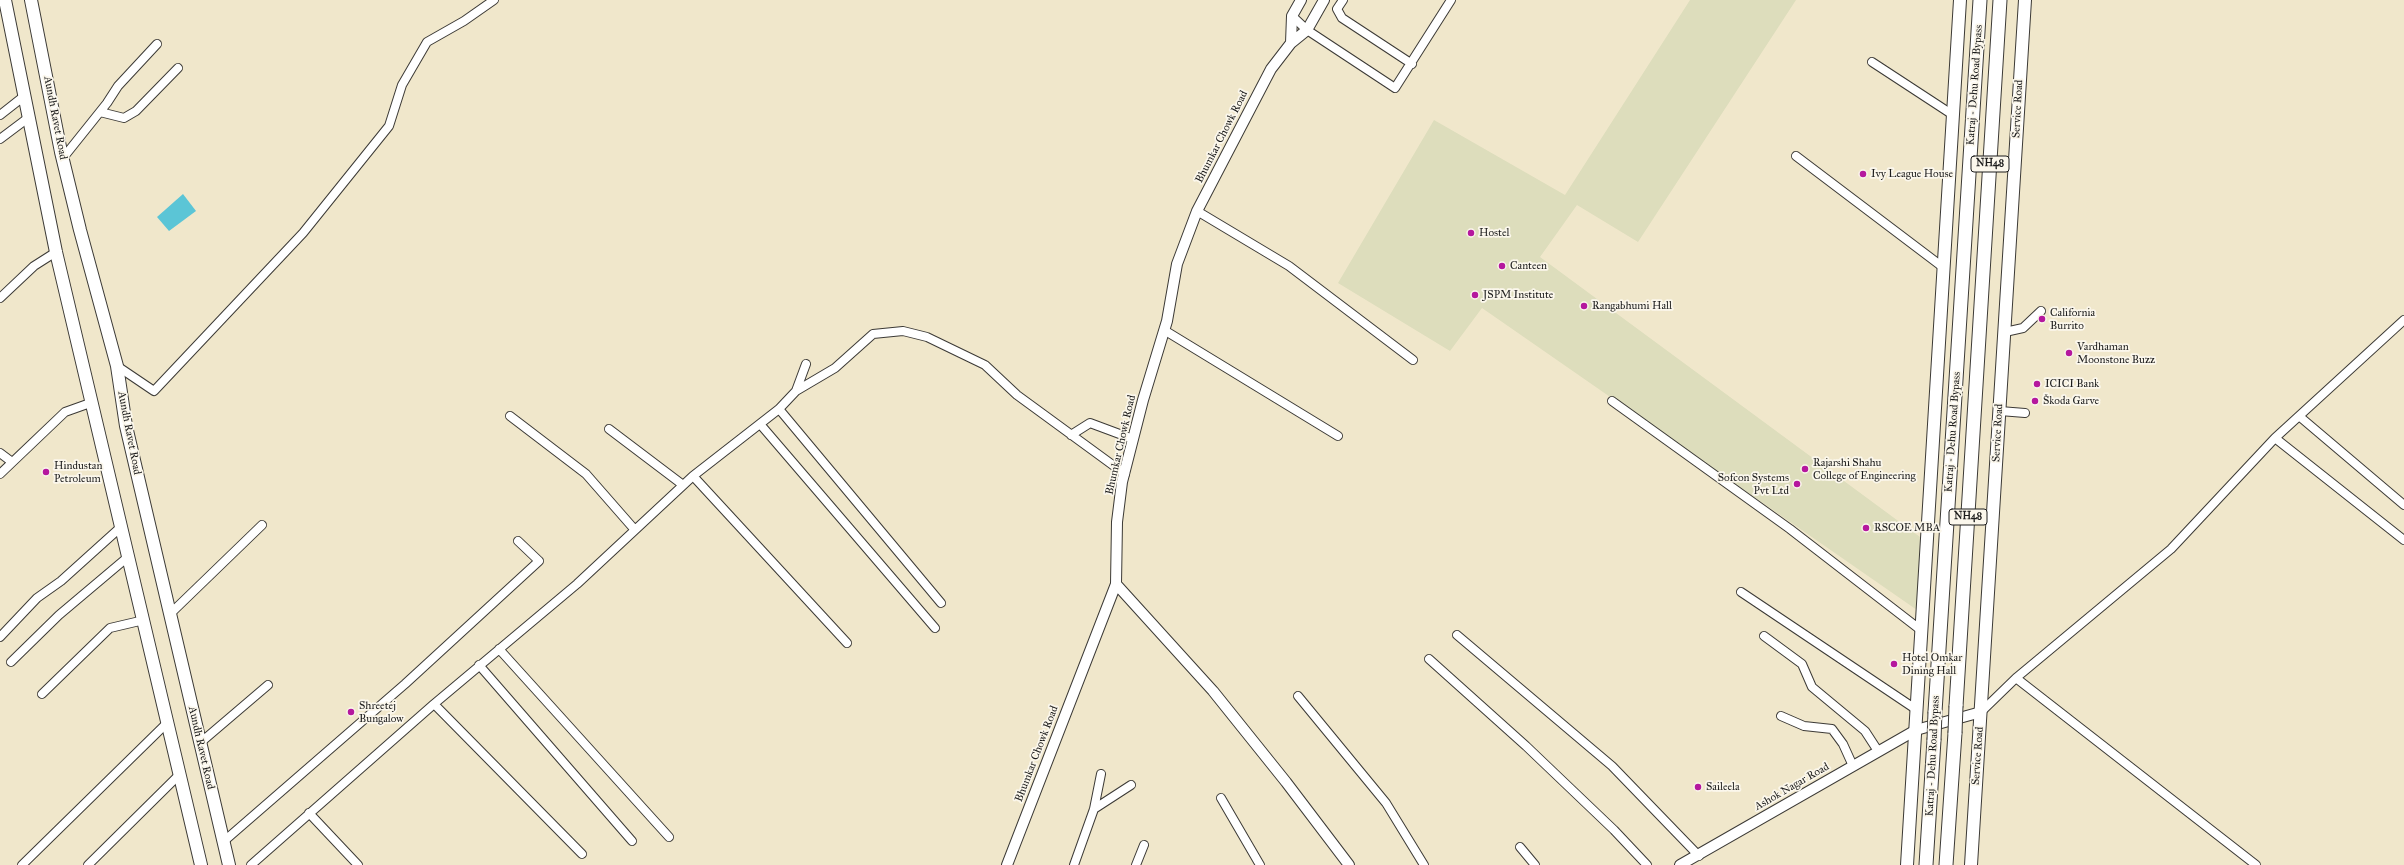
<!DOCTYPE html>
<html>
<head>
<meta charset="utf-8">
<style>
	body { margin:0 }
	canvas { display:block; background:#f0e7cb }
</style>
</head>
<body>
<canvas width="2404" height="865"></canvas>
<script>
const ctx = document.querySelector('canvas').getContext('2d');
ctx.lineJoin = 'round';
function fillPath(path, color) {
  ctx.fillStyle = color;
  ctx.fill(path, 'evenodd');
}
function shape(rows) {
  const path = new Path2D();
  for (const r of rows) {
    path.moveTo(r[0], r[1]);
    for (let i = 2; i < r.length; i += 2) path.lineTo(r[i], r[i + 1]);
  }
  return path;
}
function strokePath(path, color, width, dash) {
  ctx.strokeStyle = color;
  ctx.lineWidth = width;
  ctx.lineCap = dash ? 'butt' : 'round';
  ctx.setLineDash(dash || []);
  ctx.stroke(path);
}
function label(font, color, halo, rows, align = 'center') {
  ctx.font = font + ' "IM FELL Great Primer",serif';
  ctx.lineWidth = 3.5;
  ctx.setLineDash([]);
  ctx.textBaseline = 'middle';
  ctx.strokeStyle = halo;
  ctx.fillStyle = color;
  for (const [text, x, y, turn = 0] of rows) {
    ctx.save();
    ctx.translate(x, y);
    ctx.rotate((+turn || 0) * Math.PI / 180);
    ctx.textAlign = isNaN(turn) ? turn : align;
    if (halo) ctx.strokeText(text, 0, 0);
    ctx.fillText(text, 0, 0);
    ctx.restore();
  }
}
fillPath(shape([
	[1690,0,1796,0,1638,242,1577,205,1540,257,1920,537,1917,610,1482,308,1450,351,1338,283,1434,120,1565,195]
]), '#ddddbc');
fillPath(shape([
	[183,194,196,211,169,231,157,217]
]), '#5bc5d6');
const minor = shape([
	[1343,0,1337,9,1342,18,1412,64],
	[1292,16,1307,30,1395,88,1451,0],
	[1872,62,1953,115],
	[100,112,124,118,136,111,178,68],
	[0,115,23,97],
	[0,139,28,118],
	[1796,156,1944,268],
	[63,158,107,103,118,86,157,44],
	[1197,211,1289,266,1413,360],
	[0,298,34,266,56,252],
	[1164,330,1338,436],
	[2005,332,2023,328,2041,311],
	[117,366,154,391,303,233,389,126,402,85,427,42,464,21,494,0],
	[796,391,835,368,873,334,903,331,927,337,985,365,1017,395,1125,474],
	[1612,401,1790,529,1922,631],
	[779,409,941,603],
	[2000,411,2025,413],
	[510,416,586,474,635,530],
	[2299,416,2404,505],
	[760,424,935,628],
	[609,429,683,485],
	[1071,435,1090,423,1133,439],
	[2275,438,2404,540],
	[0,453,12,462],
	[0,474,65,412,93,402],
	[693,476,847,643],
	[1741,592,1917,710],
	[171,613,262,525],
	[1457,635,1612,766,1699,856],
	[1764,636,1802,664,1812,687,1865,731,1878,751],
	[0,637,37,598,61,581,122,526],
	[499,649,669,837],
	[1429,659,1526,746,1614,830,1647,865],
	[11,662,59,615,129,556],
	[479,665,632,841],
	[2016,678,2256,865],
	[42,694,110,628,144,620],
	[1298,696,1386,803,1424,865],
	[434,704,582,854],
	[1981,712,2016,678,2171,549,2275,438,2404,320],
	[1781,716,1804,726,1832,729,1843,744,1853,766],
	[200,743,268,685],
	[1221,798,1260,865],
	[1094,809,1131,785],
	[309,813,358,865],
	[223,842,405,684,539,561,518,541],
	[1520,847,1535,865],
	[22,865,168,722],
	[88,865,180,774],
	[251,865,434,704,577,584,693,476,779,409,796,391,806,364],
	[1074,865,1094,809,1101,774],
	[1136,865,1144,845]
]);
const tertiary = shape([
	[1291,43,1292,16,1301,0],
	[1116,584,1213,691,1286,782,1349,865],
	[1007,865,1116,584,1117,522,1122,482,1143,400,1167,321,1177,264,1197,211,1271,69,1291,43,1307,30,1324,0],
	[1680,865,1916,730,1981,712]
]);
const primary = shape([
	[5,0,56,252,201,865],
	[31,0,61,152,80,230,117,366,126,426,229,865],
	[1907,865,1960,0],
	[1971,865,2025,0]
]);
const trunk = shape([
	[1956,706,2000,0],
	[1935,712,1980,0],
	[1926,865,1934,740],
	[1946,865,1955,733]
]);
strokePath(minor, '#3c3a36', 10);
strokePath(tertiary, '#3c3a36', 12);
strokePath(primary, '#3c3a36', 14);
strokePath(trunk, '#3c3a36', 15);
strokePath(minor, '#fff', 8);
strokePath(tertiary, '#fff', 10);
strokePath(primary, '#fff', 12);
strokePath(trunk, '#fff', 13);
const trunkBridge = shape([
	[1955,733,1956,706],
	[1934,740,1935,712]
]);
strokePath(trunkBridge, '#3c3a36', 15, []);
strokePath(trunkBridge, '#fff', 13);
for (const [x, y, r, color] of [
	[1863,174,4,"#b5179e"],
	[1471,233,4,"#b5179e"],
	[1502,266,4,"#b5179e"],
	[1475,295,4,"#b5179e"],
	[1584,306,4,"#b5179e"],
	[2042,319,4,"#b5179e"],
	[2069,353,4,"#b5179e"],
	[2037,384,4,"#b5179e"],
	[2035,401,4,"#b5179e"],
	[1805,469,4,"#b5179e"],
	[46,472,4,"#b5179e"],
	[1797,484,4,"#b5179e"],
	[1866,528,4,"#b5179e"],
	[1894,664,4,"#b5179e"],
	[351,712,4,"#b5179e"],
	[1698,787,4,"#b5179e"]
]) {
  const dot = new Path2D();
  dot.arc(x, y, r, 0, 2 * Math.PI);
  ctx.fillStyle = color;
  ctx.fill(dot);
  strokePath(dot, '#fbf7ec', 1.5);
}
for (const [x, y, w] of [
	[1990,164,38],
	[1968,517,38]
]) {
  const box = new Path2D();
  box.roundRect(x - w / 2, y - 8, w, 16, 3);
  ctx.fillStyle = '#fbf7ec';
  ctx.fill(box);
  strokePath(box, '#1c1c1c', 1);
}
label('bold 10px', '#1c1c1c', null, [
	["NH48",1990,164],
	["NH48",1968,517]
]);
label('11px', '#1c1c1c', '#fbf7ec', [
	["Katraj - Dehu Road Bypass",1975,85,-86],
	["Service Road",2018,109,-87],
	["Aundh Ravet Road",55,118,79],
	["Bhumkar Chowk Road",1222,137,-63],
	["Katraj - Dehu Road Bypass",1953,432,-86],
	["Aundh Ravet Road",129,433,79],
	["Service Road",1998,433,-87],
	["Bhumkar Chowk Road",1121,445,-77],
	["Aundh Ravet Road",201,748,77],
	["Bhumkar Chowk Road",1037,754,-69],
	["Katraj - Dehu Road Bypass",1933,756,-87],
	["Service Road",1978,756,-86],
	["Ashok Nagar Road",1792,787,-30]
]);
label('11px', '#1c1c1c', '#fbf7ec', [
	["Ivy League House",1871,174],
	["Hostel",1479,233],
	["Canteen",1510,266],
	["JSPM Institute",1483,295],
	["Rangabhumi Hall",1592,306],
	["California",2050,313],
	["Burrito",2050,326],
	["Vardhaman",2077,347],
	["Moonstone Buzz",2077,360],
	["ICICI Bank",2045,384],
	["Škoda Garve",2043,401],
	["Rajarshi Shahu",1813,463],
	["College of Engineering",1813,476],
	["Hindustan",54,466],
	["Petroleum",54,479],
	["Sofcon Systems",1789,478,"right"],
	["Pvt Ltd",1789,491,"right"],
	["RSCOE MBA",1874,528],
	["Hotel Omkar",1902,658],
	["Dining Hall",1902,671],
	["Shreetej",359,706],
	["Bungalow",359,719],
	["Saileela",1706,787]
], 'left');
</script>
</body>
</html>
